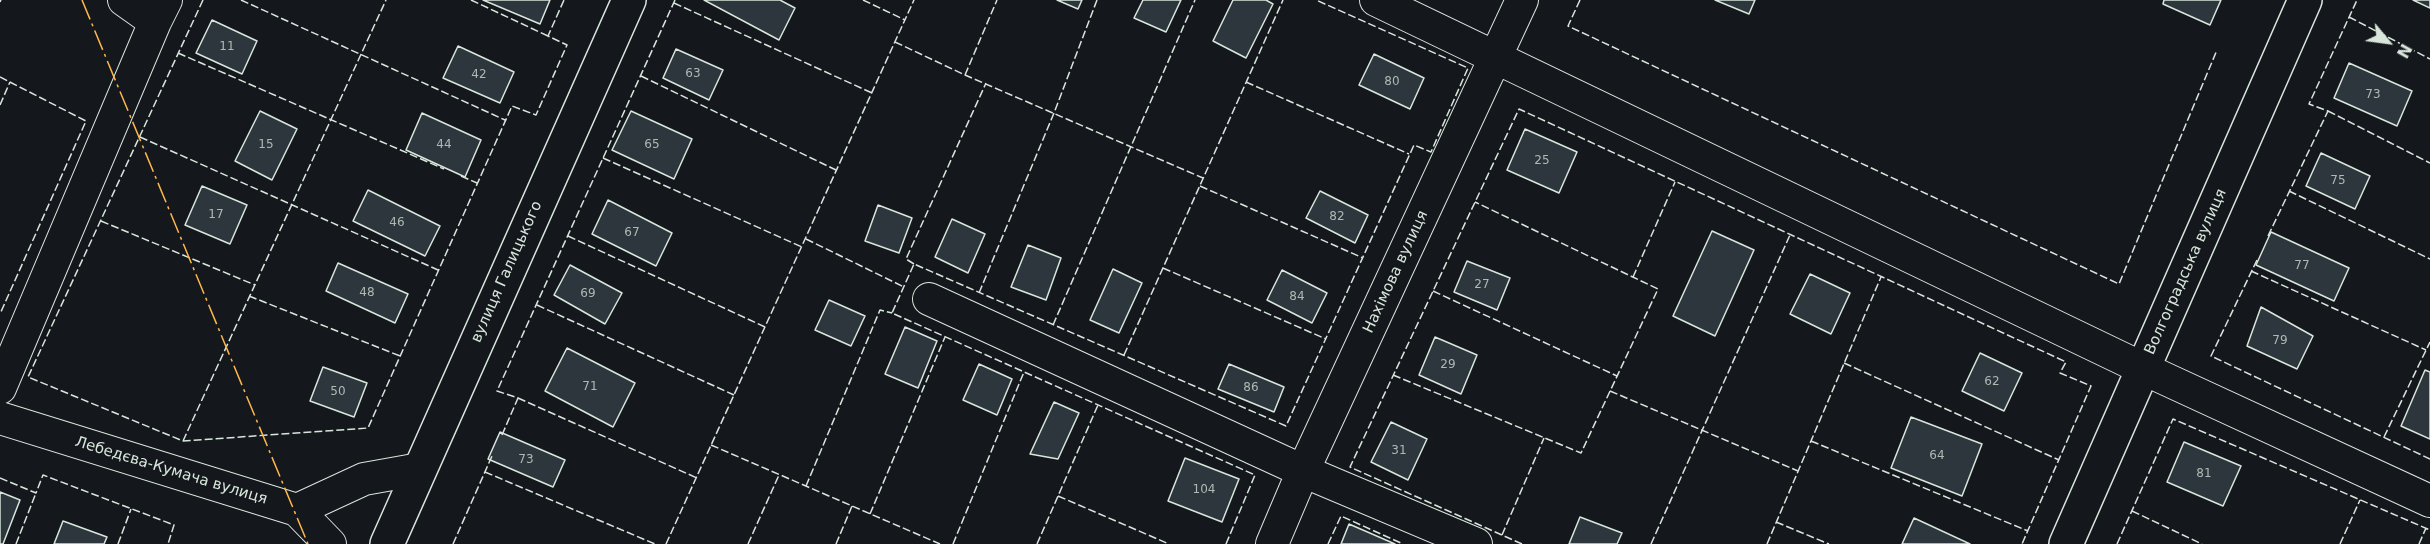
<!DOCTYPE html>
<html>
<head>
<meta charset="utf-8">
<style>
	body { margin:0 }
	#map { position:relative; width:2430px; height:544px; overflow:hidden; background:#14181c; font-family:"DejaVu Sans",sans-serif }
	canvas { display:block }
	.north { position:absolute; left:2358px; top:12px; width:60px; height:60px; -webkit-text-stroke:4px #14181c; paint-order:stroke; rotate:119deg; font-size:16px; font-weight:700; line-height:24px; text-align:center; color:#d8e6dc }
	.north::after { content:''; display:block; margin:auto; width:21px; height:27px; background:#d8e6dc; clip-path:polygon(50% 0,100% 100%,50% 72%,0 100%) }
</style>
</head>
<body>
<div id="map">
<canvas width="2430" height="544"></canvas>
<div class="north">N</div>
</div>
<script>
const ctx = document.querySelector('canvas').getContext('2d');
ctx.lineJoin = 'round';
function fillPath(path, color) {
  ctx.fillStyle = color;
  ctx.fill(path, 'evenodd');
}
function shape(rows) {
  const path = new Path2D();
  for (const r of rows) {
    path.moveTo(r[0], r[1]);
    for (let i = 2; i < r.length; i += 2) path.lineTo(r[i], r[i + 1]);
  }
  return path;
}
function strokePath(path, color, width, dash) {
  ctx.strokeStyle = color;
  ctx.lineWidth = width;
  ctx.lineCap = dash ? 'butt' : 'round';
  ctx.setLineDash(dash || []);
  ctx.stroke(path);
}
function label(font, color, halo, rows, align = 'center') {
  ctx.font = font + ' "DejaVu Sans",sans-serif';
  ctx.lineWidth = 4.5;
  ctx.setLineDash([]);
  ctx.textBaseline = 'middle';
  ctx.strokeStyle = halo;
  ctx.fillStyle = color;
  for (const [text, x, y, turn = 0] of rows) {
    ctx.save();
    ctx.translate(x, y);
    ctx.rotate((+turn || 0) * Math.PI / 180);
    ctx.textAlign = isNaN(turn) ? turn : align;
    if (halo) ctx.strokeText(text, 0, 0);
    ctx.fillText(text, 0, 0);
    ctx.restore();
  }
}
const building = shape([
	[483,0,550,0,540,24,483,0],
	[704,0,780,0,795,8,779,40,704,0],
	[1057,0,1082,0,1078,9,1057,0],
	[1143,0,1181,0,1166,32,1134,18,1143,0],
	[1233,0,1266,0,1273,4,1246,58,1213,41,1233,0],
	[1715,0,1755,0,1749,14,1715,0],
	[2164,0,2221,0,2210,25,2163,4,2164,0],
	[2413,0,2430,0,2430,8,2413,0],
	[212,20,257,41,242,74,196,53,212,20],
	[458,46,514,72,500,103,443,78,458,46],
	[676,49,723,70,709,100,663,78,676,49],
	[1374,54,1424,78,1410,109,1359,85,1374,54],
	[2349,63,2412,91,2397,126,2334,98,2349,63],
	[260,111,297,129,272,180,235,161,260,111],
	[631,111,692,139,674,179,612,150,631,111],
	[422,113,481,140,465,177,406,150,422,113],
	[1525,129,1577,152,1559,193,1507,170,1525,129],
	[2321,153,2370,176,2355,209,2306,186,2321,153],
	[202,186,247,205,230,244,185,225,202,186],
	[368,190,440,226,425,256,353,221,368,190],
	[1320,191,1368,215,1355,243,1306,218,1320,191],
	[608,200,672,233,656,266,592,234,608,200],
	[878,205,912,218,899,253,865,241,878,205],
	[952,219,985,234,968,273,935,257,952,219],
	[1712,231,1754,250,1715,336,1673,316,1712,231],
	[2271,232,2349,268,2334,301,2256,265,2271,232],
	[1028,245,1061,258,1046,300,1011,287,1028,245],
	[1467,261,1510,278,1497,310,1454,292,1467,261],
	[338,263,408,294,395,323,326,291,338,263],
	[570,265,622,293,605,324,554,295,570,265],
	[1113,269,1142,283,1119,333,1090,320,1113,269],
	[1282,270,1327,293,1312,323,1267,300,1282,270],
	[1810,274,1850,293,1831,334,1790,314,1810,274],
	[829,300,865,316,851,346,815,330,829,300],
	[2261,307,2313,336,2297,369,2247,346,2261,307],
	[905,327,937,341,918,388,885,374,905,327],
	[1435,337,1477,355,1461,394,1419,375,1435,337],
	[567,348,635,383,613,427,545,391,567,348],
	[1980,353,2022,373,2004,411,1962,391,1980,353],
	[979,364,1012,379,997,415,963,400,979,364],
	[1229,364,1284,387,1274,412,1218,389,1229,364],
	[323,367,367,383,354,417,310,401,323,367],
	[2425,370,2430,372,2430,439,2401,426,2425,370],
	[1054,402,1079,413,1058,459,1030,454,1054,402],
	[1911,417,1982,444,1962,496,1891,468,1911,417],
	[1391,422,1427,439,1408,480,1371,462,1391,422],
	[500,432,565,460,553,487,488,459,500,432],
	[2184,442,2241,466,2223,506,2167,482,2184,442],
	[1185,458,1239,479,1222,522,1168,501,1185,458],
	[0,492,20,500,3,544,0,544,0,492],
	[1580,517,1622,533,1617,544,1569,544,1580,517],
	[1914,518,1970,544,1902,544,1914,518],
	[63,521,107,537,104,544,54,544,63,521],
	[1349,524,1395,544,1341,544,1349,524]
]);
fillPath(building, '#2c363c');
strokePath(building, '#d8e6dc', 1.5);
const street = shape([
	[124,0,155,22,166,0],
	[1376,0,2144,369,2430,501],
	[929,299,1303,471,1476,544],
	[0,388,155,22],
	[0,418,297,510,330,544],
	[297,510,364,479,420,469],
	[1272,544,1303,471,1522,0]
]);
const secondary = shape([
	[387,544,629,0],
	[2066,544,2305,0]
]);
strokePath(street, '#d8e6dc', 34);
strokePath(secondary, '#d8e6dc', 36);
strokePath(street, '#14181c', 32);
strokePath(secondary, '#14181c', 33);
strokePath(shape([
	[203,0,28,377,183,441,368,428,512,106,536,115,567,45,548,36,564,0],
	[241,0,505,120],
	[471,0,548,36],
	[863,0,905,20],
	[1580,0,1568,26,2119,284,2217,50],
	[0,2,1,0],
	[674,3,872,93],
	[2349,17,2430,59],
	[895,42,965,75,1203,178],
	[178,53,444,169],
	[965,75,997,0],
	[641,76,836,170],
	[0,77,86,121,0,314],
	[1246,82,1409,154],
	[0,105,10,82],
	[2328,111,2430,163],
	[140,137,438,270],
	[603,158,802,247],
	[461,176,477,183],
	[1200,186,1363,258],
	[2289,191,2430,259],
	[101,221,255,285],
	[568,236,765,327],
	[2268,236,2328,111,2309,104,2357,0],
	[806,239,904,287],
	[2257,260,2211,356,2430,459],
	[914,264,906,259,986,83],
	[1163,268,1326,339],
	[2251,271,2426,350],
	[1633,277,1675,182],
	[1433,291,1617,376],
	[979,293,1054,113,1097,0],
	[249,296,400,356],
	[537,305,734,395],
	[1053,325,1195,0],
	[1124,355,1283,0],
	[1844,363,2059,460],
	[1393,375,1581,453,1658,289,1475,202],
	[1610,391,1798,471],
	[518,398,697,478],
	[502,435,518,398,497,391,675,0],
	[2384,437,2430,342],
	[183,441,386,0],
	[1811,441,2028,531],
	[711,445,940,544],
	[485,472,655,544],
	[0,478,36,493,43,475,174,525,168,544],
	[806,486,880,310,892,313],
	[1058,496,1169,544],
	[2132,511,2202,544],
	[870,514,945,337],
	[1776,522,1829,544],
	[1502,535,1544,438],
	[16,544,36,493],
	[118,544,131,509],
	[453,544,492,456],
	[666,544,914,0],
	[748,544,779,475],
	[836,544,852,506],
	[953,544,1024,372],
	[1037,544,1098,405],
	[1226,544,1255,475,892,313,914,264,1286,426,1414,145,1431,152,1468,68,1316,0],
	[1328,544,1341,516,1403,544],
	[1522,544,1350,467,1519,109,2066,362,2060,373,2091,386,2022,544],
	[1651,544,1790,235],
	[1767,544,1881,277],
	[2117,544,2173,419,2430,530],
	[2340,544,2360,500],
	[2419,544,2426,528]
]), '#d8e6dc', 1.5, [8, 3]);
strokePath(shape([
	[82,0,308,544]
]), '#ffb74d', 1.5, [21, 4.5, 3, 4.5]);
label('12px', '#adbab4', null, [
	["11",227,47],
	["63",693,74],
	["42",479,75],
	["80",1392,82],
	["73",2373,95],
	["15",266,145],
	["44",444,145],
	["65",652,145],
	["25",1542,161],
	["75",2338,181],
	["17",216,215],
	["82",1337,217],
	["46",397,223],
	["67",632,233],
	["77",2302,266],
	["27",1482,285],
	["48",367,293],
	["69",588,294],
	["84",1297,297],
	["79",2280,341],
	["29",1448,365],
	["62",1992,382],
	["71",590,387],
	["86",1251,388],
	["50",338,392],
	["31",1399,451],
	["64",1937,456],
	["73",526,460],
	["81",2204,474],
	["104",1204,490]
]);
label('15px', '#d8e6dc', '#14181c', [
	["вулиця Галицького",507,272,-66],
	["Нахімова вулиця",1396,272,-65],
	["Волгоградська вулиця",2186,272,-66],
	["Лебедєва-Кумача вулиця",171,471,17]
]);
</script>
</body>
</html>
